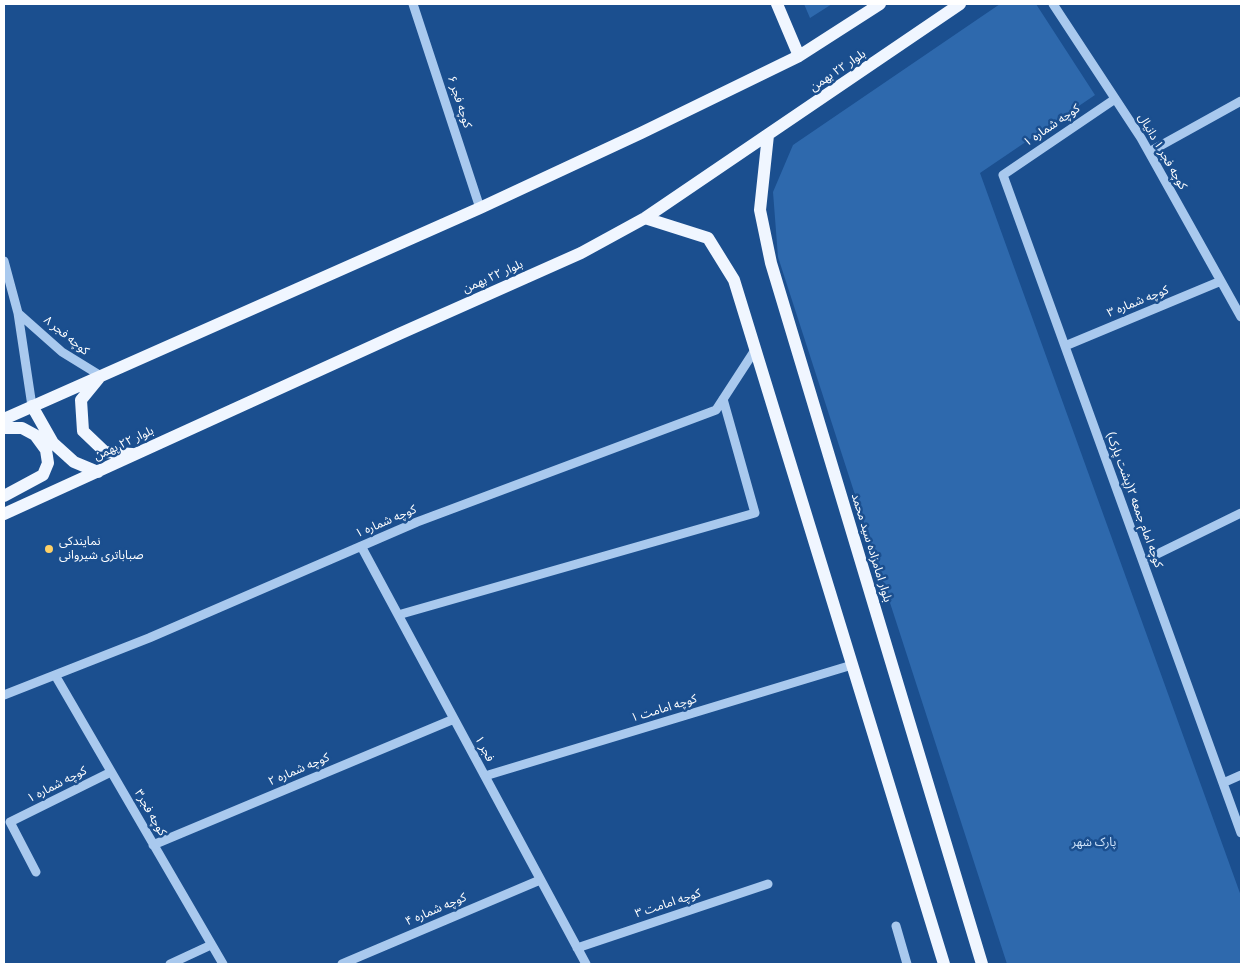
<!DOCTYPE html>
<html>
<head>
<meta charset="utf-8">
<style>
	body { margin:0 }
	#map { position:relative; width:1245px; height:968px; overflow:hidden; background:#1b4f8f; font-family:Roboto,sans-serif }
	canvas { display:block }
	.frame { position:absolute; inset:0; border:5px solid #fff; pointer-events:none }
</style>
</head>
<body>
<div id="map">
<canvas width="1245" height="968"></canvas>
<div class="frame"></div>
</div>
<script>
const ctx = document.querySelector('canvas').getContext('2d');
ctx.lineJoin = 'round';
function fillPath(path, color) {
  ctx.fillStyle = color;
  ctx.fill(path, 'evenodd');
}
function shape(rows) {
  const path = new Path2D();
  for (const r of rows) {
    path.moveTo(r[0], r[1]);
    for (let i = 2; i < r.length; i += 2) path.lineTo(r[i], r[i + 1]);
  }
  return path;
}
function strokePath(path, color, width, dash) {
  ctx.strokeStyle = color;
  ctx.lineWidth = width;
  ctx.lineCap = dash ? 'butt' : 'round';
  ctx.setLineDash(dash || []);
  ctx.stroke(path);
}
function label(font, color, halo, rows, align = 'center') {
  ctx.font = font + ' Roboto,"Noto Sans Arabic",sans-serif';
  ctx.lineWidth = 5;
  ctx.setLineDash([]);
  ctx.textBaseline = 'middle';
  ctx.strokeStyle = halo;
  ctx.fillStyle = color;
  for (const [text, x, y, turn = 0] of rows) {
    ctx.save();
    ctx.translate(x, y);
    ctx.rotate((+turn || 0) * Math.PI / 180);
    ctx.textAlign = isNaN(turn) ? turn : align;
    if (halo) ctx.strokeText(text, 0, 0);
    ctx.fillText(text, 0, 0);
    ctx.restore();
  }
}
fillPath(shape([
	[804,4,832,4,810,18],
	[1000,4,1036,4,1095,95,980,173,1241,896,1241,964,1007,964,778,257,773,192,793,145]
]), '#2e69ad');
strokePath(shape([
	[413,4,480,208],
	[1053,4,1141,138,1241,317],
	[1115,99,1003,175,1241,833],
	[1149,152,1241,101],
	[4,261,18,313,32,406],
	[18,313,62,352,101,376],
	[1065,346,1221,281],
	[361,546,586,964],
	[1143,561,1241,513],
	[398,615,755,513,723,399],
	[55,675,223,964],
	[4,695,149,638,417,522,716,410,755,350],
	[485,776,852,665],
	[1223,783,1241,775],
	[153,845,454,719],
	[36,872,10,822,111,772],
	[896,926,907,964],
	[577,948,768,884],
	[170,964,211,945],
	[342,964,540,880]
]), '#a9c9ee', 9);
strokePath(shape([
	[777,4,799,56],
	[768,135,760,210,771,263,982,964],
	[645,218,708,238,734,280,944,964],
	[99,378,81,400,83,431,105,452,132,454],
	[32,406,53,443,74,462,98,472],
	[4,419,480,208,641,133,799,56,880,4],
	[4,428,22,428,35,435,46,450,48,463,43,475,4,496],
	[4,514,399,334,581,253,645,218,960,4]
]), '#f0f6ff', 12);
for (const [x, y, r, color] of [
	[49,549,5,"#ffd166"]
]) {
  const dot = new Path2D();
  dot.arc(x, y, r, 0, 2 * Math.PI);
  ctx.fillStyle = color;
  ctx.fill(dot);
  strokePath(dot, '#1b4f8f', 2);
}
label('12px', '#fff', '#1b4f8f', [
	["بلوار ۲۲ بهمن",838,71,-34],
	["کوچه فجر ۶",459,102,72],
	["کوچه شماره ۱",1052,126,-34],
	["کوچه فجر ۱ دانیال",1162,152,60],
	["بلوار ۲۲ بهمن",493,277,-24],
	["کوچه شماره ۳",1138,302,-22],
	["کوچه فجر ۸",66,336,39],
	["بلوار ۲۲ بهمن",124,444,-25],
	["کوچه امام جمعه ۲(پشت پارک)",1134,500,70],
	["کوچه شماره ۱",386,522,-23],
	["بلوار امامزاده سید محمد",871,548,73],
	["کوچه امامت ۱",664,709,-17],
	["فجر ۱",484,749,62],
	["کوچه شماره ۲",299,770,-23],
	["کوچه شماره ۱",57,785,-27],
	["کوچه فجر۳",150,813,60],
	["کوچه امامت ۳",668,904,-18],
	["کوچه شماره ۴",436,910,-23]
]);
label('12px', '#fff', '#1b4f8f', [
	["نمایندکی",59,542],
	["صباباتری شیروانی",59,556]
], 'left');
label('12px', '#cfe3fa', '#1b4f8f', [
	["پارک شهر",1094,843]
]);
</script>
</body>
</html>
